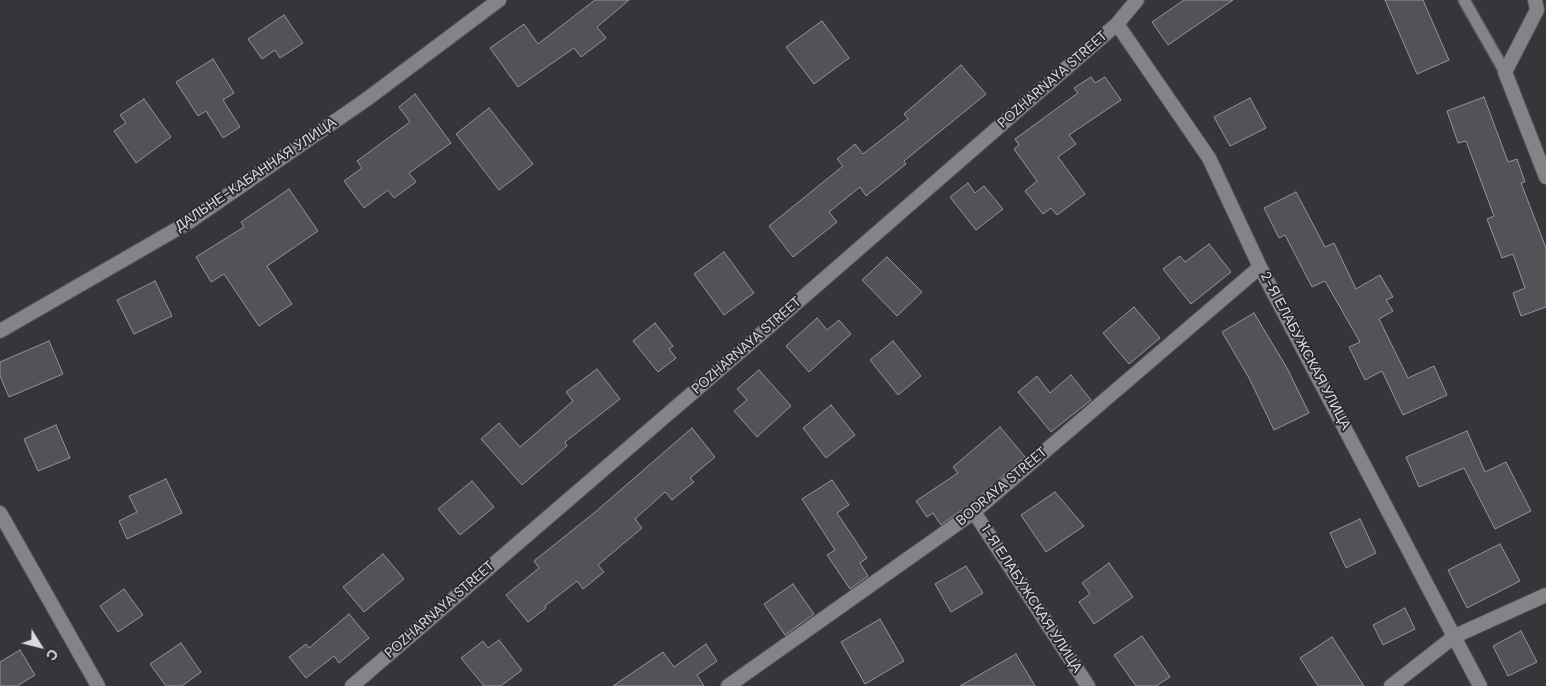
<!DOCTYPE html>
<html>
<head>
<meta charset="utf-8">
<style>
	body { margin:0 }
	#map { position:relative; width:1546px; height:686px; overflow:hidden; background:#343639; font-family:"DM Sans",sans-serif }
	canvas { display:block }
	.north { position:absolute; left:15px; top:621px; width:50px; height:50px; -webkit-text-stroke:4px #2a2c2f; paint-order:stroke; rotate:126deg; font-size:14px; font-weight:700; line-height:20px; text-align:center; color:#dbdcde }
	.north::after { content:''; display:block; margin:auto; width:18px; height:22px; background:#dbdcde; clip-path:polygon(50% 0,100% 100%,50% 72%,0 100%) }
</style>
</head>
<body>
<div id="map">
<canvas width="1546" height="686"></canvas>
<div class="north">С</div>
</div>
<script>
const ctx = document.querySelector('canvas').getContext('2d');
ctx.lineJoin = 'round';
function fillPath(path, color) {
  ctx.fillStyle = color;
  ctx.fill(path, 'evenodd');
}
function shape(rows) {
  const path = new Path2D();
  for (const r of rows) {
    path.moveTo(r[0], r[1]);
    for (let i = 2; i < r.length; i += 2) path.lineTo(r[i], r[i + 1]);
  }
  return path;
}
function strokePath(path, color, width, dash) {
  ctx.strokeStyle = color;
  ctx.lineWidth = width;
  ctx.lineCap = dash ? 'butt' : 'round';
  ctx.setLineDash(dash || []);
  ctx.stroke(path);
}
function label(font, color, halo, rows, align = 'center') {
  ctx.font = font + ' "DM Sans",sans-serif';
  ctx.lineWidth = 4;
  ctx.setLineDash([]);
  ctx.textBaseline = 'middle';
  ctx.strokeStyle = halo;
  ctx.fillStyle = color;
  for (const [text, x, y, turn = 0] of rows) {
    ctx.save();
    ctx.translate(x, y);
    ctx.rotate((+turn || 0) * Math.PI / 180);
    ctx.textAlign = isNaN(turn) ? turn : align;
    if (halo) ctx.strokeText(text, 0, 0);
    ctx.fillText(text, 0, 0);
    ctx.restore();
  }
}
const building = shape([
	[595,0,629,0,597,27,606,38,581,57,574,48,518,87,490,48,524,24,538,44,595,0],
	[1184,0,1233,0,1168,45,1152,22,1184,0],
	[1385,0,1423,0,1449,60,1417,74,1385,0],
	[284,15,303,43,280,58,275,50,262,59,248,39,284,15],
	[822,21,849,58,814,84,786,47,822,21],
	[213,59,234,93,223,100,240,127,223,138,206,111,198,116,176,82,213,59],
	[961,65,986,94,904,161,906,164,866,196,860,187,829,212,837,222,793,257,769,226,843,166,837,159,855,144,863,154,908,119,904,114,961,65],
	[1091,77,1095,83,1105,77,1121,100,1069,135,1076,144,1058,157,1085,194,1057,215,1051,208,1043,214,1025,191,1037,181,1014,149,1019,145,1015,139,1078,93,1074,88,1091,77],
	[415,94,451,143,409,173,416,182,394,198,388,190,364,208,344,181,362,168,357,161,410,122,399,107,415,94],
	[1484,97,1508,162,1517,159,1525,182,1521,183,1546,248,1546,307,1521,316,1513,293,1525,288,1513,254,1502,258,1487,219,1494,216,1466,141,1458,143,1447,111,1484,97],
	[1250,98,1266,128,1230,146,1214,117,1250,98],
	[144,99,171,137,136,163,114,131,126,123,120,115,144,99],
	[489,108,533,164,499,190,456,134,489,108],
	[968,183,975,193,984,186,1003,209,976,230,950,197,968,183],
	[289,189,318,231,267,266,292,304,259,326,224,274,211,282,196,257,244,227,241,222,289,189],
	[1296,192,1325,247,1334,243,1356,289,1380,275,1393,297,1386,300,1393,311,1379,319,1408,378,1434,366,1447,395,1403,415,1382,371,1365,380,1349,347,1360,342,1325,281,1312,287,1285,235,1279,238,1264,208,1296,192],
	[1209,244,1231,272,1191,304,1163,269,1180,256,1185,262,1209,244],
	[724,252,754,293,724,315,694,274,724,252],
	[887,257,922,292,897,316,862,280,887,257],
	[155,281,172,316,134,334,117,300,155,281],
	[1134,307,1160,338,1129,364,1103,333,1134,307],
	[1254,313,1287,368,1309,413,1274,430,1249,378,1222,332,1254,313],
	[817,318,827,330,839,320,851,334,809,372,786,346,817,318],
	[655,323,673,346,669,349,676,358,658,372,633,341,655,323],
	[49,341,63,374,9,397,0,376,0,362,49,341],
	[893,341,921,376,898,395,870,360,893,341],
	[597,369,620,399,565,442,567,446,522,485,481,439,499,423,520,447,573,401,566,392,597,369],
	[759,370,791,406,757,437,734,411,747,400,737,389,759,370],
	[1071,375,1091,400,1051,432,1018,392,1037,376,1050,393,1071,375],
	[831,405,855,435,826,458,803,428,831,405],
	[56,425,70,458,38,471,24,439,56,425],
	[1000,427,1025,457,969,505,941,525,933,513,927,517,916,501,958,473,953,467,1000,427],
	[692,428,715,457,690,478,694,482,672,500,665,492,635,519,642,528,598,565,604,572,583,589,577,581,545,606,546,608,528,622,506,595,539,568,534,561,594,513,692,428],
	[1467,431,1485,472,1506,462,1531,511,1495,529,1464,468,1419,487,1406,457,1467,431],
	[166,479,182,513,127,539,119,521,137,512,129,496,166,479],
	[832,480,849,505,837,513,867,558,860,563,868,576,850,589,827,555,835,550,802,499,832,480],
	[472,481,494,507,460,535,438,509,472,481],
	[1055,492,1084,526,1046,552,1021,515,1055,492],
	[1360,519,1376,553,1346,568,1330,533,1360,519],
	[1500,544,1520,581,1467,608,1448,570,1500,544],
	[383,554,404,579,364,612,343,587,383,554],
	[1109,563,1133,597,1094,624,1079,602,1090,594,1082,583,1109,563],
	[966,566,983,593,951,612,935,584,966,566],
	[793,584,814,614,785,635,764,604,793,584],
	[124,589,143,615,118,632,100,606,124,589],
	[1405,608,1415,629,1383,645,1373,625,1405,608],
	[349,614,369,638,339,663,334,656,306,678,289,657,306,644,309,648,349,614],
	[880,619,904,661,865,684,841,642,880,619],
	[1521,631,1537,662,1508,676,1493,646,1521,631],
	[1142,636,1170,677,1156,686,1136,686,1114,655,1142,636],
	[1332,637,1364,686,1318,686,1300,658,1332,637],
	[499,640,522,670,501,686,484,686,461,658,483,641,488,648,499,640],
	[181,643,201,672,182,686,166,686,150,664,181,643],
	[706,644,717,661,697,675,704,686,613,686,663,652,674,667,706,644],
	[20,650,35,675,17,686,0,686,0,662,20,650],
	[1016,654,1035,686,960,686,1016,654]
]);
fillPath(building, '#515357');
strokePath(building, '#929599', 1);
const service = shape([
	[1464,0,1505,72]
]);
const minor = shape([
	[1535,0,1537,10,1505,72,1546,177],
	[1117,24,1209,158,1260,267,1480,686],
	[0,331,189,222,367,99,499,0],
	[974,512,1088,686],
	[352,686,762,333,1117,24,1137,0],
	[728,686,974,512,1260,267],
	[1391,686,1455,636,1546,595]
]);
const tertiary = shape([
	[0,513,98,686]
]);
strokePath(service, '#515256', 14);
strokePath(minor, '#515256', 16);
strokePath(tertiary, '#515256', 16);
strokePath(service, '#828488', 11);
strokePath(minor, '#828488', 14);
strokePath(tertiary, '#828488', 14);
label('14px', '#dbdcde', '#2a2c2f', [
	["POZHARNAYA STREET",1053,80,-41],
	["ДАЛЬНЕ-КАБАННАЯ УЛИЦА",256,175,-34],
	["POZHARNAYA STREET",747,346,-41],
	["2-Я ЕЛАБУЖСКАЯ УЛИЦА",1305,351,62],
	["BODRAYA STREET",1002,487,-40],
	["1-Я ЕЛАБУЖСКАЯ УЛИЦА",1031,599,57],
	["POZHARNAYA STREET",440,610,-41]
]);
</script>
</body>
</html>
